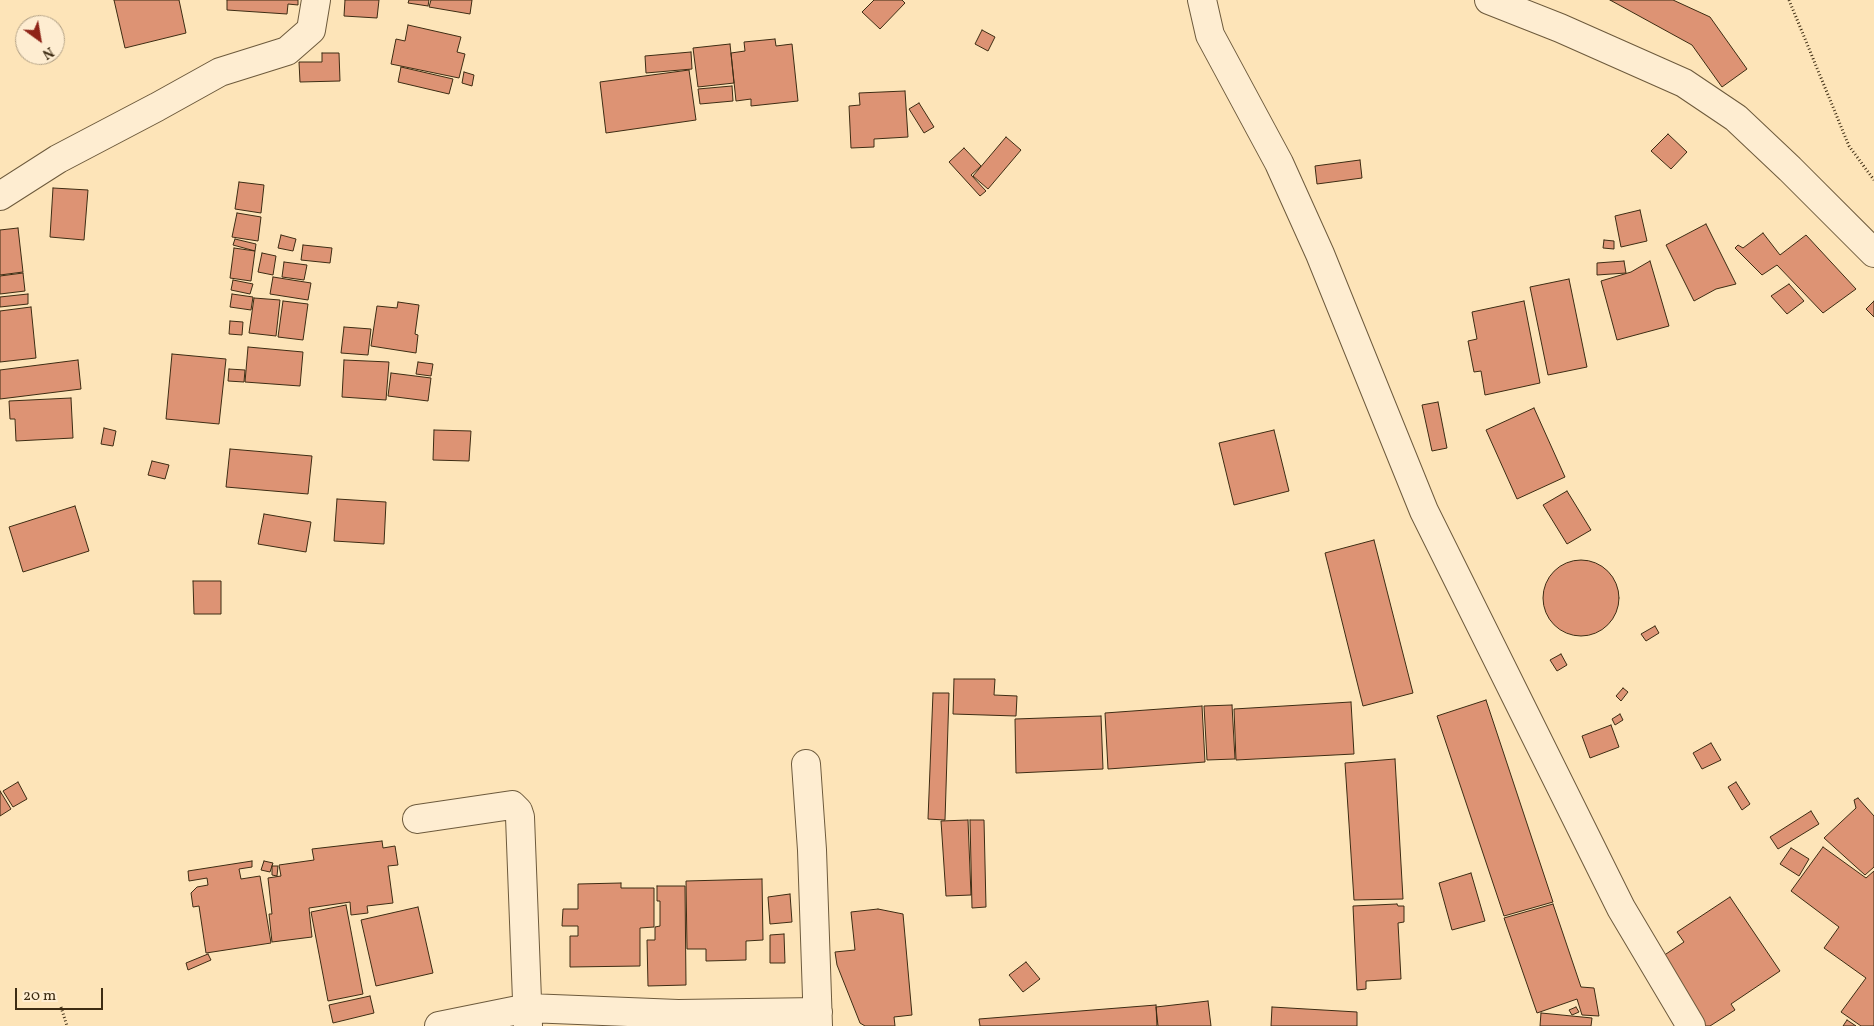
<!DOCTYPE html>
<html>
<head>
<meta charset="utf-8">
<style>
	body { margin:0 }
	#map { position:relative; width:1874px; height:1026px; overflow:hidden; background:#fde4b8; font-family:Vollkorn,serif }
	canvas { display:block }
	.north { position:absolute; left:15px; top:15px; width:50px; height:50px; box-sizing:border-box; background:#feedd1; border:1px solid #b1a085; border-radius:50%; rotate:148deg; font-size:14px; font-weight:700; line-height:20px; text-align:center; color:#3d2c13 }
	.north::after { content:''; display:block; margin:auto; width:18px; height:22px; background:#8f2418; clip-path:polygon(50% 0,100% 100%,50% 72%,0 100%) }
	.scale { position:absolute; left:15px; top:988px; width:88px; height:22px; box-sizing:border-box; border:2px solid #3d2c13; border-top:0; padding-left:6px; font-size:15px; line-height:18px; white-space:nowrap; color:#3d2c13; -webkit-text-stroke:4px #feedd1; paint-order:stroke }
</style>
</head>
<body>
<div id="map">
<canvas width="1874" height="1026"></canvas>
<div class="north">N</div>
<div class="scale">20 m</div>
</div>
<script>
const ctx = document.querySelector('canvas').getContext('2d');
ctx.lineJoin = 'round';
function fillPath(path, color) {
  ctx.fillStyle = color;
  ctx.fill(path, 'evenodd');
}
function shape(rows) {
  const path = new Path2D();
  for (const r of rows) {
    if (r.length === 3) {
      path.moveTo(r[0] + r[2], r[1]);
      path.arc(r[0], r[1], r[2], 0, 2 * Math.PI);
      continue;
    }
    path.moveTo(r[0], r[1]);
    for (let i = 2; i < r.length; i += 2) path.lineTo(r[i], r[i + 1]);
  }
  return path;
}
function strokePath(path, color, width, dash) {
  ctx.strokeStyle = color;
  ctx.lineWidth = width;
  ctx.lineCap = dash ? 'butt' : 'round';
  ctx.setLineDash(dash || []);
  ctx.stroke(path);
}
const building = shape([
	[114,0,179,0,186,33,125,48,114,0],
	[227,0,298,0,298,5,288,4,287,14,227,10,227,0],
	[345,0,379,0,377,18,344,16,345,0],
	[409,0,429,0,428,6,408,3,409,0],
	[431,0,472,0,470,14,429,7,431,0],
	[874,0,902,0,905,3,880,29,862,12,874,0],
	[1610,0,1673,0,1710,17,1747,69,1722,87,1692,45,1610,0],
	[408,25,461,37,457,52,465,54,459,78,391,64,396,39,405,41,408,25],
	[982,30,995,37,988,51,975,44,982,30],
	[775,39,776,46,792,44,798,101,751,106,751,99,736,101,731,53,745,51,744,42,775,39],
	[730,44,734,83,698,87,693,48,730,44],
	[691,52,692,69,646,73,645,56,691,52],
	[322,53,339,53,340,81,300,82,299,62,322,62,322,53],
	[401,67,453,79,449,94,398,82,401,67],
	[689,70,696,120,606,133,600,82,689,70],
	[464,72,474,75,472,86,462,83,464,72],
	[732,86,733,101,700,104,698,89,732,86],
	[905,91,908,137,874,139,874,147,851,148,849,106,860,105,859,93,905,91],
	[919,103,934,127,924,133,909,109,919,103],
	[1668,134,1687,152,1671,169,1651,151,1668,134],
	[1006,137,1021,150,988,189,973,176,1006,137],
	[964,148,981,166,971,175,986,191,980,196,949,162,964,148],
	[1360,160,1362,178,1317,184,1315,166,1360,160],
	[239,182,264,185,261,213,235,209,239,182],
	[53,188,88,190,84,240,50,237,53,188],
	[1640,210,1647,241,1621,247,1615,216,1640,210],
	[237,213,261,217,258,241,232,237,237,213],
	[1706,224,1736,284,1716,289,1694,301,1666,245,1706,224],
	[18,228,23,272,0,275,0,230,18,228],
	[1763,233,1780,255,1806,235,1856,289,1823,313,1777,265,1762,275,1735,248,1738,245,1743,248,1763,233],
	[281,235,296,239,293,251,278,248,281,235],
	[235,239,256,244,255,251,233,245,235,239],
	[1604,240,1614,241,1614,249,1603,248,1604,240],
	[303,245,332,248,330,263,301,260,303,245],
	[234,248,255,251,251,281,230,278,234,248],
	[262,253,276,256,273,275,258,272,262,253],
	[1624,261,1626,273,1597,275,1597,263,1624,261],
	[1650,261,1669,326,1617,340,1601,281,1631,272,1650,261],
	[284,262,307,265,304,280,282,277,284,262],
	[23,273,25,291,0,294,0,276,23,273],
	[273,277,311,283,308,300,270,294,273,277],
	[1569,279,1587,367,1548,375,1530,287,1569,279],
	[233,280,253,284,250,294,231,290,233,280],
	[1789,284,1804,301,1787,314,1771,296,1789,284],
	[28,294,28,304,0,307,0,297,28,294],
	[232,294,253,297,251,310,230,307,232,294],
	[254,298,280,300,276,336,249,333,254,298],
	[283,301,308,304,303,340,278,337,283,301],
	[1524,301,1540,383,1485,395,1481,371,1474,372,1468,341,1477,339,1472,312,1524,301],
	[1874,301,1874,317,1866,309,1874,301],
	[398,302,419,305,415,334,418,335,416,353,371,346,377,306,397,308,398,302],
	[31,307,36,358,0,362,0,311,31,307],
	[230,321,243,322,242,335,229,334,230,321],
	[344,327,371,329,368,355,341,353,344,327],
	[248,347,303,352,300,386,245,382,248,347],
	[172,354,226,359,219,424,166,419,172,354],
	[78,360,81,389,0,399,0,370,78,360],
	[344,360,389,362,386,400,342,397,344,360],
	[418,362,433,364,431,376,416,374,418,362],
	[229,369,245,370,244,382,228,381,229,369],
	[391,373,431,378,428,401,388,396,391,373],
	[71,398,73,438,16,441,15,419,10,419,9,401,71,398],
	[1438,402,1447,448,1432,451,1422,405,1438,402],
	[1534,408,1565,477,1517,499,1486,430,1534,408],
	[104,428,116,431,113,446,101,444,104,428],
	[434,430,471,431,469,461,433,460,434,430],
	[1274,430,1289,491,1234,505,1219,443,1274,430],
	[230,449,312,456,308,494,226,487,230,449],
	[152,461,169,465,165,479,148,475,152,461],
	[1567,491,1591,530,1567,544,1543,505,1567,491],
	[337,499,386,502,384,544,334,541,337,499],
	[75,506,89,551,23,572,9,527,75,506],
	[264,514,311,522,306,552,258,544,264,514],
	[1374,540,1413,693,1363,706,1325,553,1374,540],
	[1581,598,38],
	[193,581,221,581,221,614,194,614,193,581],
	[1655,626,1659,633,1646,641,1641,634,1655,626],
	[1561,654,1567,665,1557,671,1550,660,1561,654],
	[954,679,995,679,994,695,1017,696,1016,716,953,714,954,679],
	[1623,688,1628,692,1621,701,1616,696,1623,688],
	[933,693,949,693,945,820,928,819,933,693],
	[1486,700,1553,902,1504,916,1437,716,1486,700],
	[1351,702,1354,754,1236,760,1234,709,1351,702],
	[1232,705,1235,759,1207,760,1204,706,1232,705],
	[1202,706,1205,762,1108,769,1105,713,1202,706],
	[1620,714,1623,720,1615,725,1612,719,1620,714],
	[1101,716,1103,769,1016,773,1015,719,1101,716],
	[1611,725,1619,747,1590,758,1582,736,1611,725],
	[1711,743,1721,760,1702,769,1693,753,1711,743],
	[1395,759,1403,899,1354,900,1345,763,1395,759],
	[18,782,27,799,13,807,3,791,18,782],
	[1736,782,1750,804,1742,810,1728,787,1736,782],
	[0,791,11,809,0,816,0,791],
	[1858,798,1874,816,1874,867,1865,875,1824,838,1856,808,1854,800,1858,798],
	[1811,811,1819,824,1778,849,1770,837,1811,811],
	[968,820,971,895,946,896,941,821,968,820],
	[970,820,984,820,986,907,972,908,970,820],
	[382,841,383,848,395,846,398,865,388,866,393,903,367,906,368,913,351,915,350,902,309,908,312,937,272,942,269,914,272,914,268,878,281,876,279,865,314,860,312,849,382,841],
	[1823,847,1866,878,1874,871,1874,1026,1861,1026,1841,1012,1866,978,1824,948,1839,927,1791,891,1823,847],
	[1791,848,1809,859,1799,876,1780,864,1791,848],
	[252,861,252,867,239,869,241,879,260,876,271,943,206,953,199,906,193,907,191,893,197,887,208,885,207,878,189,881,188,871,252,861],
	[264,861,273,863,270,872,261,870,264,861],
	[272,866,278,866,277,876,272,875,272,866],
	[1471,873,1485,921,1452,930,1439,883,1471,873],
	[762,879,763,940,746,941,746,960,706,961,706,949,687,949,686,881,762,879],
	[621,883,621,888,654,888,654,927,640,928,640,966,570,967,570,936,578,936,578,926,562,926,563,909,578,909,578,884,621,883],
	[657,886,685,886,686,985,648,986,647,940,655,940,655,927,660,926,660,901,657,901,657,886],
	[790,894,792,922,770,924,768,897,790,894],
	[1730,897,1780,971,1731,1004,1735,1010,1710,1026,1702,1026,1657,960,1684,942,1677,932,1730,897],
	[1397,904,1398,906,1404,906,1404,922,1398,923,1401,979,1366,981,1366,989,1357,990,1353,906,1397,904],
	[1553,904,1581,987,1594,988,1599,1016,1582,1015,1577,999,1537,1013,1504,918,1553,904],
	[346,905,363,994,328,1001,311,912,346,905],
	[418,907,433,973,376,986,361,920,418,907],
	[878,909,903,914,912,1015,894,1017,895,1026,865,1026,860,1023,837,965,835,952,855,950,851,912,878,909],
	[784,934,785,963,770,963,770,935,784,934],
	[208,954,211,960,188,970,186,963,208,954],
	[1026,962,1040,979,1023,992,1009,975,1026,962],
	[370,996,374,1013,333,1023,329,1005,370,996],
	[1208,1001,1211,1026,1158,1026,1156,1007,1208,1001],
	[1156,1005,1157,1026,980,1026,979,1019,1156,1005],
	[1272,1007,1357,1012,1357,1026,1271,1026,1272,1007],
	[1576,1007,1579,1012,1572,1015,1569,1010,1576,1007],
	[1541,1013,1592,1018,1591,1026,1540,1026,1541,1013],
	[1847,1020,1856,1026,1843,1026,1847,1020]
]);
fillPath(building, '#dd9374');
strokePath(building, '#3d2c13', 1);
const minor = shape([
	[1202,0,1210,35,1279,163,1320,254,1424,511,1621,908,1691,1026],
	[1489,0,1560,28,1684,83,1736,118,1790,169,1874,253],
	[0,196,58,159,157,107,220,72,287,51,311,30,316,0],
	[806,764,812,850,818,1026],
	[417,819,512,805,518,811,520,817,528,1026],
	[439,1026,528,1008,678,1014,818,1012]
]);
strokePath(minor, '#6d5a3c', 30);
strokePath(shape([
	[1789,0,1849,146,1874,180],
	[61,1007,67,1026]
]), '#3d2c13', 3, [1, 2.5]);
strokePath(minor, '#feedd1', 28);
</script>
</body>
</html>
